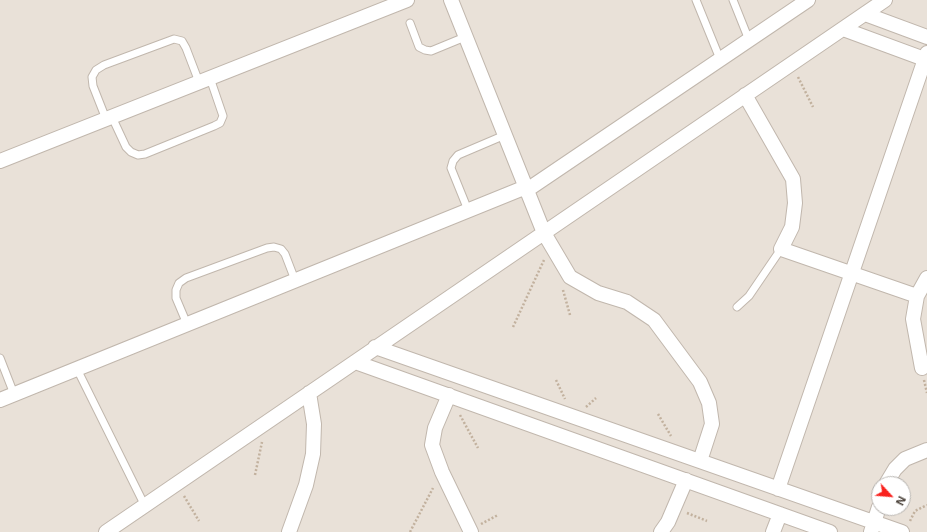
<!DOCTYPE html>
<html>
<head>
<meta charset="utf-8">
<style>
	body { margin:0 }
	#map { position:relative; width:927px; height:532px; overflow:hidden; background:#f5f0ea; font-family:"Noto Sans",sans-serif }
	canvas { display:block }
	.north { position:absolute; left:871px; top:476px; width:40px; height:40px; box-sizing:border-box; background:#fff; border:1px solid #b6b3af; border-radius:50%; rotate:116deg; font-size:11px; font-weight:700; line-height:16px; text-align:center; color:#494038 }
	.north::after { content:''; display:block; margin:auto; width:14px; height:18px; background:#f9221e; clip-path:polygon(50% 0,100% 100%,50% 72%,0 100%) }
</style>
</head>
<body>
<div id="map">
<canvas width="927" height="532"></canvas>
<div class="north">N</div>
</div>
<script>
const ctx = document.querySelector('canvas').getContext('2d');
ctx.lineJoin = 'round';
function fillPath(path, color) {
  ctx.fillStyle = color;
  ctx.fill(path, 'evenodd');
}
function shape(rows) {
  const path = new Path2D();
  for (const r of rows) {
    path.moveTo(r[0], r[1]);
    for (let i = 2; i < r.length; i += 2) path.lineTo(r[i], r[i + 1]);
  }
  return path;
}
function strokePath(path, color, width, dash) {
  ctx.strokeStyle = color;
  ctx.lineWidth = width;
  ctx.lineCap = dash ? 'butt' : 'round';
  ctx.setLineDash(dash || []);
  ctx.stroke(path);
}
fillPath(shape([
	[0,0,927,0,927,532,0,532],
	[879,484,903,484,903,508,879,508]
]), '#e9e1d8');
const service = shape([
	[696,0,720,59],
	[733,0,749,40],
	[410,23,419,47,425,50,431,51,465,37],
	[112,117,126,147,131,152,138,155,145,154,214,126,220,123,223,116,210,78],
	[106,119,93,86,92,77,96,70,104,65,174,39,182,41,186,48,199,82],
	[468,210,451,168,453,161,458,155,505,135],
	[737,307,749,296,781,249],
	[187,324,176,298,176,290,179,283,186,278,267,248,274,247,281,249,285,254,295,280],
	[0,358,14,394],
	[77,369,145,506]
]);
const minor = shape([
	[451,0,544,233,570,277,598,293,627,302,654,320,700,382,709,403,712,424,700,461],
	[865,14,927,37],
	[843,29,927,60],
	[745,95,793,179,795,203,792,227,781,249,917,296],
	[0,161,407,0],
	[527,190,808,0],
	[375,347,902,532],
	[355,362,830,532],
	[922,368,913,319,917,296,927,278],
	[449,395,435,428,432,445,442,472,471,532],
	[0,400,526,187],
	[886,484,895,469,905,459,927,450],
	[778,489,927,53],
	[106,532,885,0],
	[289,532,306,485,313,454,314,424,309,393],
	[661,532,668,522,686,480],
	[773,532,780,514],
	[871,532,879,507]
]);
strokePath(service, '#c1b7ad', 9);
strokePath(minor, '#c1b7ad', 16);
strokePath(shape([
	[798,77,813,107],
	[563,290,570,315],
	[513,327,544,260],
	[556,380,565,399],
	[924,380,927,393],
	[586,407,596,398],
	[658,414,671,436],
	[460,415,478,448],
	[255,475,262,442],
	[184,496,199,521],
	[687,513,707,521],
	[910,521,915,511,927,505],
	[481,524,498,515],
	[410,532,433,488]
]), '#c2b19e', 2.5, [2, 2]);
strokePath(service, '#fff', 7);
strokePath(minor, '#fff', 14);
</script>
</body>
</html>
